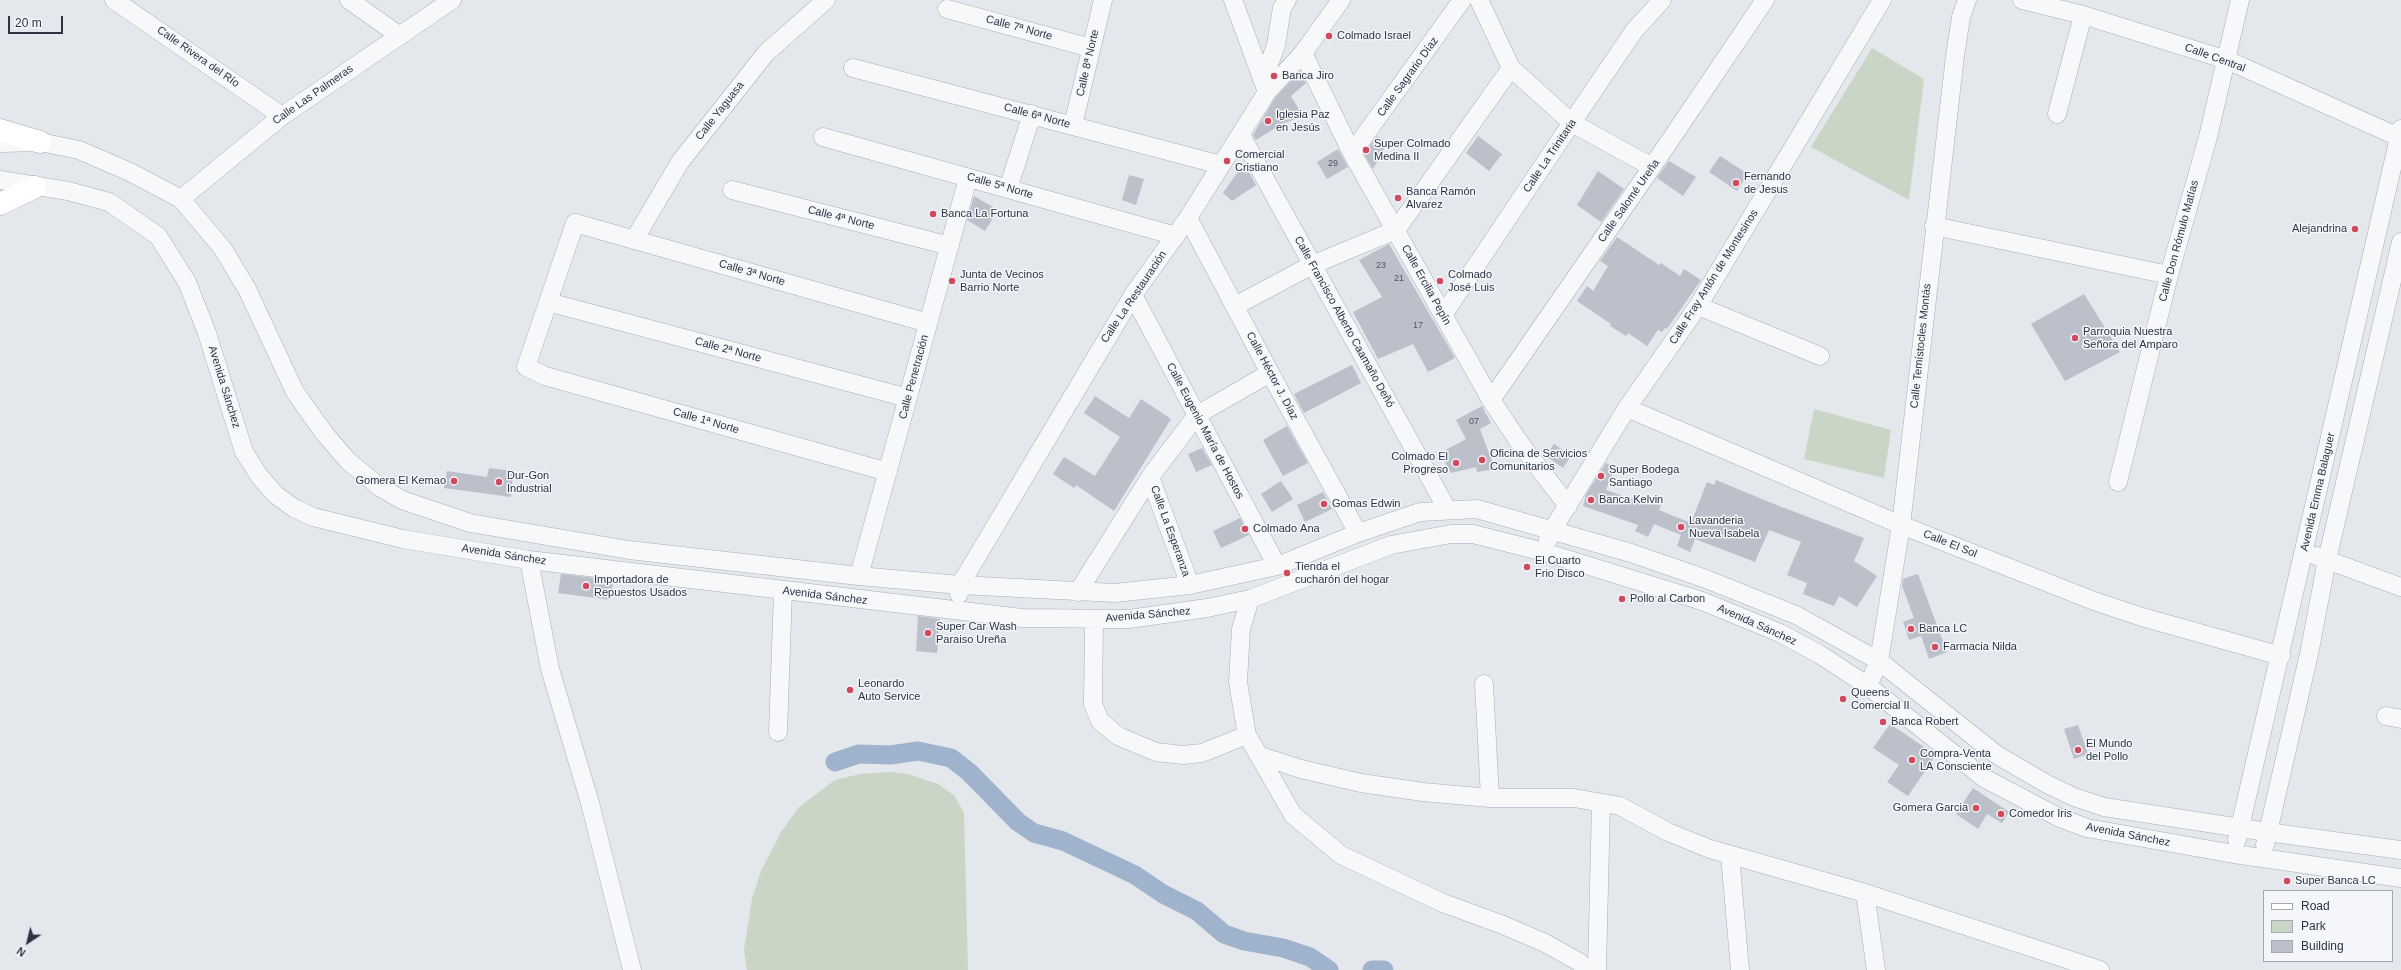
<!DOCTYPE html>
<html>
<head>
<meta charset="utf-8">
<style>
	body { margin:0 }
	#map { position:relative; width:2401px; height:970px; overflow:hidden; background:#e4e7ec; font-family:Helvetica,sans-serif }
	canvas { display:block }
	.legend { position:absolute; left:2263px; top:890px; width:130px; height:72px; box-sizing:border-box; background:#f4f6f9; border:1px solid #a4a8b1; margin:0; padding:5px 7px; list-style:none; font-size:12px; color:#2b3445 }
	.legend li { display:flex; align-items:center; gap:8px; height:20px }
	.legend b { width:20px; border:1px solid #a4a8b1 }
	.north { position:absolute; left:8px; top:922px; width:40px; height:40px; -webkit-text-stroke:3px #f4f6f9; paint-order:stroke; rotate:215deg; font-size:11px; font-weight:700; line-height:16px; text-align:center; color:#2b3445 }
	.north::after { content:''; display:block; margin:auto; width:14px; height:18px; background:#2b3445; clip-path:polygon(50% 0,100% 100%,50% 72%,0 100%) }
	.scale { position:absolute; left:8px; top:16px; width:55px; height:18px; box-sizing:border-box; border:2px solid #2b3445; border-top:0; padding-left:5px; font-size:12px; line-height:14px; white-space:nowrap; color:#2b3445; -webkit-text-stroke:3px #f4f6f9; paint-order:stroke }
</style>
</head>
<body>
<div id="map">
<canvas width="2401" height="970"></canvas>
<ul class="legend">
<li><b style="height:5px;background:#fff"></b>Road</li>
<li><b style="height:11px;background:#c9d6c5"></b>Park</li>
<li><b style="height:11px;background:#bbc0ca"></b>Building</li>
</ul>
<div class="north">N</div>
<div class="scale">20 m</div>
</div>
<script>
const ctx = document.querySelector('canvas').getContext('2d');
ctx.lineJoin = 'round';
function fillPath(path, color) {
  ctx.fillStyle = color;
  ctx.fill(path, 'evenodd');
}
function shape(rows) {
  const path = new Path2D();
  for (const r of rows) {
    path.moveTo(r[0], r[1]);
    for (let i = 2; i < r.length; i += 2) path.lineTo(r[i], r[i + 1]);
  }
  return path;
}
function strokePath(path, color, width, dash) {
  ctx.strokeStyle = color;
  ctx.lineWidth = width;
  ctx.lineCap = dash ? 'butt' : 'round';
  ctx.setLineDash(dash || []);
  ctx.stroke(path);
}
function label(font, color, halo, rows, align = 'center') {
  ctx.font = font + ' Helvetica,sans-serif';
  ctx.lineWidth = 3;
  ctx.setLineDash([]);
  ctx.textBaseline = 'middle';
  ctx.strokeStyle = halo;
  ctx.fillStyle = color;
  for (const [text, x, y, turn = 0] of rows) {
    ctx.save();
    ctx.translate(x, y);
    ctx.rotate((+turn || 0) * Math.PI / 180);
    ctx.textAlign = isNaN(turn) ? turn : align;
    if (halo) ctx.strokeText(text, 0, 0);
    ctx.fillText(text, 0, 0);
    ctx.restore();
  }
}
fillPath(shape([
	[1872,48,1924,79,1909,200,1811,147],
	[1814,409,1891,430,1884,478,1804,459],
	[890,772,908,774,938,784,955,796,964,813,968,970,747,970,744,950,752,899,761,871,781,832,799,807,835,780,860,774]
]), '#c9d6c5');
strokePath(shape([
	[835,762,859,754,890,755,918,751,951,758,969,772,1018,822,1034,833,1063,841,1135,875,1163,894,1197,911,1224,934,1244,941,1283,948,1310,957,1329,970],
	[1372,970,1384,970]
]), '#9fb4cc', 19);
fillPath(shape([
	[1300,71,1306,83,1291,96,1303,116,1282,124,1256,140,1253,135,1275,98],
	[1377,136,1388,142,1373,169,1364,154],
	[1478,136,1502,154,1489,171,1466,153],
	[1338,149,1348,167,1327,179,1317,162],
	[1720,156,1748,174,1737,191,1709,172],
	[1669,161,1696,177,1683,196,1657,178],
	[1244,163,1256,185,1232,201,1223,193],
	[1598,171,1624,189,1601,222,1577,205],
	[1129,175,1144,179,1136,205,1122,200],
	[974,196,998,210,985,231,967,220],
	[1617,237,1659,265,1661,263,1680,276,1684,269,1701,280,1667,329,1665,328,1662,332,1658,330,1647,346,1628,333,1626,336,1610,326,1611,324,1577,301,1587,286,1593,291,1608,266,1600,261],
	[1389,244,1455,358,1428,372,1413,344,1378,359,1353,312,1382,297,1359,260],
	[2084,294,2120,352,2065,381,2031,324],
	[1352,365,1361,383,1304,413,1294,394],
	[1095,396,1129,418,1141,399,1171,419,1114,511,1076,485,1074,488,1053,474,1064,457,1095,476,1120,437,1084,413],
	[1482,406,1491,423,1480,429,1495,469,1477,472,1476,467,1451,473,1440,453,1466,439,1456,420],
	[1287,426,1308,463,1283,476,1263,440],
	[1554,444,1571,456,1563,468,1546,456],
	[1202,448,1212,465,1196,472,1188,454],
	[1606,463,1615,467,1606,490,1646,504,1648,500,1661,505,1659,510,1691,523,1707,482,1714,485,1716,480,1779,506,1864,538,1854,561,1877,576,1857,607,1839,596,1834,606,1803,594,1807,583,1787,575,1801,542,1769,530,1755,562,1695,539,1690,552,1677,546,1681,535,1654,524,1648,537,1635,531,1638,525,1583,506,1586,494],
	[489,468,513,471,511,497,444,488,447,471,487,477],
	[1281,481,1293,499,1272,512,1261,494],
	[1323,492,1332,509,1305,522,1297,505],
	[1240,518,1249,535,1221,548,1213,531],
	[561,574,613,580,611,600,558,593],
	[1918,574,1947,652,1929,659,1921,636,1909,640,1903,622,1914,618,1902,586,1903,579],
	[918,616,940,619,937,653,916,651],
	[1890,724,1936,755,1908,796,1887,782,1899,765,1873,748],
	[2078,725,2088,754,2074,759,2064,729],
	[1973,788,2009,812,2002,823,1987,814,1978,829,1956,814]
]), '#bbc0ca');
const minor = shape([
	[114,0,282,116],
	[349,0,400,36],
	[1233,0,1267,92],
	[1479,0,1511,68,1572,123,1652,167],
	[2022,0,2083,15,2227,60,2401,138],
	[947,9,1091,48],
	[1303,53,1352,153,1491,400,1519,442,1568,506],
	[853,68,1221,165],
	[1263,81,1276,45,1282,8,1287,0],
	[2057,114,2083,15],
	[1073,125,1103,0],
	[1241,135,1447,509],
	[823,137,1176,236],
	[0,143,40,142,79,150,130,172,181,199,223,249,247,289,295,392,324,433,348,461,381,488,402,500,470,523,629,550,859,576,960,585,1115,593,1190,585,1277,566,1358,533,1420,512,1477,509,1631,553,1706,579,1796,615,1879,661,1997,755,2047,784,2074,797,2104,807,2267,832,2401,850],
	[1352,153,1462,0],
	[0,180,68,191,109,202,158,236,187,282,207,333,244,452,260,477,276,495,294,508,313,517,403,539,529,560,1022,618,1129,619,1207,608,1250,599,1391,545,1451,534,1473,534,1544,552,1702,601,1780,633,1819,654,1868,686,1984,778,2060,818,2087,828,2234,854,2401,878],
	[1008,189,1032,114],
	[732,190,950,246],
	[181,199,282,116,452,0],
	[1188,218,1270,373,1358,533],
	[1934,226,2169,275],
	[634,240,680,162,766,53,826,0],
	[1133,295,1277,566],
	[548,302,908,398],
	[1235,306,1312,265,1396,230,1511,68],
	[1698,306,1820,356],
	[1443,315,1583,106,1634,31,1662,0],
	[1491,400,1652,167,1765,0],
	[1627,408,1901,525,2094,601,2142,617,2281,656],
	[888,472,545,376,526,367,575,223,928,323],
	[1150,477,1190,585],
	[2118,482,2169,275,2208,137,2240,0],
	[1548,540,1553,529,1627,408,1698,306,1882,0],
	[2316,556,2401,587],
	[529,560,550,669,590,803,632,970],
	[859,576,968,178],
	[1078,592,1150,477,1197,415,1270,373],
	[959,594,960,585,1133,295,1188,218,1267,92,1303,53,1341,0],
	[1250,599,1241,629,1238,682,1247,735,1293,815,1341,855,1443,903,1503,925,1545,943,1579,962,1588,970],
	[1094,619,1093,704,1100,721,1118,736,1156,752,1183,755,1202,753,1247,735],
	[1484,684,1490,798],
	[1868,686,1879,661,1901,525,1955,56,1961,17,1967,0],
	[2386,716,2401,719],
	[778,732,783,591],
	[1258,755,1301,769,1361,783,1423,792,1490,798,1574,798,1620,806,1668,832,1710,849,1865,893,2100,970],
	[2237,840,2401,129],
	[2265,845,2309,654,2327,560,2401,242],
	[1730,855,1740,970],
	[1865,893,1876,970],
	[1597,970,1601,803]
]);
const major = shape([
	[0,130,40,142],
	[0,204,35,187]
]);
strokePath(minor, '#a9aeb7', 19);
strokePath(major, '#a3abb8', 23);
strokePath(minor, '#f7f8fa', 18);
strokePath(major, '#fff', 22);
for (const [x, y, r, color] of [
	[1329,36,4,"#d1495b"],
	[1274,76,4,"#d1495b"],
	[1268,121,4,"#d1495b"],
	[1366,150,4,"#d1495b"],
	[1227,161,4,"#d1495b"],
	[1736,183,4,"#d1495b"],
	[1398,198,4,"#d1495b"],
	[933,214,4,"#d1495b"],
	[2355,229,4,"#d1495b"],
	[952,281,4,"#d1495b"],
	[1440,281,4,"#d1495b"],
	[2075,338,4,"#d1495b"],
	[1482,460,4,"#d1495b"],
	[1456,463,4,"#d1495b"],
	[1601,476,4,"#d1495b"],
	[454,481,4,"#d1495b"],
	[499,482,4,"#d1495b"],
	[1591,500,4,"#d1495b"],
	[1324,504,4,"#d1495b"],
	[1681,527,4,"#d1495b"],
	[1245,529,4,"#d1495b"],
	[1527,567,4,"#d1495b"],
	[1287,573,4,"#d1495b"],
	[586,586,4,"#d1495b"],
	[1622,599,4,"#d1495b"],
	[1911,629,4,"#d1495b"],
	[928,633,4,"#d1495b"],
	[1935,647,4,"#d1495b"],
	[850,690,4,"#d1495b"],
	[1843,699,4,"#d1495b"],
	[1883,722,4,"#d1495b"],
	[2078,750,4,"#d1495b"],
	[1912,760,4,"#d1495b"],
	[1976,808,4,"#d1495b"],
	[2001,814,4,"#d1495b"],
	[2287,881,4,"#d1495b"]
]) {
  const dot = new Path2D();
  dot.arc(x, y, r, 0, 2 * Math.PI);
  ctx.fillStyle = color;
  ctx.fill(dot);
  strokePath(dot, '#f4f6f9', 1.5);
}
label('9px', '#4f5766', null, [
	["29",1333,164],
	["23",1381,266],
	["21",1399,279],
	["17",1418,326],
	["07",1474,422]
]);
label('11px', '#2b3445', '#f4f6f9', [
	["Calle 7ª Norte",1019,28,15],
	["Calle Rivera del Río",198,57,35],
	["Calle Central",2215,58,20],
	["Calle 8ª Norte",1088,63,-77],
	["Calle Sagrario Díaz",1408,77,-54],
	["Calle Las Palmeras",313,95,-35],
	["Calle Yaguasa",720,111,-52],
	["Calle 6ª Norte",1037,116,15],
	["Calle La Trinitaria",1550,156,-56],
	["Calle 5ª Norte",1000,186,16],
	["Calle Salomé Ureña",1629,201,-55],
	["Calle 4ª Norte",841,218,14],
	["Calle Don Rómulo Matías",2179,241,-75],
	["Calle 3ª Norte",752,273,16],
	["Calle Fray Antón de Montesinos",1714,277,-58],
	["Calle Ercilia Pepín",1426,285,61],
	["Calle La Restauración",1134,297,-56],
	["Calle Francisco Alberto Caamaño Deñó",1344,322,61],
	["Calle Temístocles Montás",1921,346,-84],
	["Calle 2ª Norte",728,350,15],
	["Calle Héctor J. Díaz",1272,376,62],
	["Calle Penetración",914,377,-75],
	["Avenida Sánchez",224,387,73],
	["Calle 1ª Norte",706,421,16],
	["Calle Eugenio María de Hostos",1205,431,62],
	["Avenida Emma Balaguer",2318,492,-77],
	["Calle La Esperanza",1170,531,70],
	["Calle El Sol",1950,544,22],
	["Avenida Sánchez",504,555,9],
	["Avenida Sánchez",825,596,7],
	["Avenida Sánchez",1148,615,-5],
	["Avenida Sánchez",1757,625,24],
	["Avenida Sánchez",2128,835,11]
]);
label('11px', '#2b3445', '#f4f6f9', [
	["Colmado Israel",1337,36],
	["Banca Jiro",1282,76],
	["Iglesia Paz",1276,115],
	["en Jesús",1276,128],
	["Super Colmado",1374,144],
	["Medina II",1374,157],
	["Comercial",1235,155],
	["Cristiano",1235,168],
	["Fernando",1744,177],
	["de Jesus",1744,190],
	["Banca Ramón",1406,192],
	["Alvarez",1406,205],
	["Banca La Fortuna",941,214],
	["Alejandrina",2347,229,"right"],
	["Junta de Vecinos",960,275],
	["Barrio Norte",960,288],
	["Colmado",1448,275],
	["José Luis",1448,288],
	["Parroquia Nuestra",2083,332],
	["Señora del Amparo",2083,345],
	["Oficina de Servicios",1490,454],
	["Comunitarios",1490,467],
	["Colmado El",1448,457,"right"],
	["Progreso",1448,470,"right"],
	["Super Bodega",1609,470],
	["Santiago",1609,483],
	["Dur-Gon",507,476],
	["Industrial",507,489],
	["Gomera El Kemao",446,481,"right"],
	["Banca Kelvin",1599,500],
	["Gomas Edwin",1332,504],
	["Lavanderia",1689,521],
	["Nueva Isabela",1689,534],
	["Colmado Ana",1253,529],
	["El Cuarto",1535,561],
	["Frio Disco",1535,574],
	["Tienda el",1295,567],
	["cucharón del hogar",1295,580],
	["Importadora de",594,580],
	["Repuestos Usados",594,593],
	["Pollo al Carbon",1630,599],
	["Super Car Wash",936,627],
	["Paraiso Ureña",936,640],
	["Banca LC",1919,629],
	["Farmacia Nilda",1943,647],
	["Leonardo",858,684],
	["Auto Service",858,697],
	["Queens",1851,693],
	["Comercial II",1851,706],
	["Banca Robert",1891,722],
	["El Mundo",2086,744],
	["del Pollo",2086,757],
	["Compra-Venta",1920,754],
	["LA Consciente",1920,767],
	["Gomera Garcia",1968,808,"right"],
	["Comedor Iris",2009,814],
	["Super Banca LC",2295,881]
], 'left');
</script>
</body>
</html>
